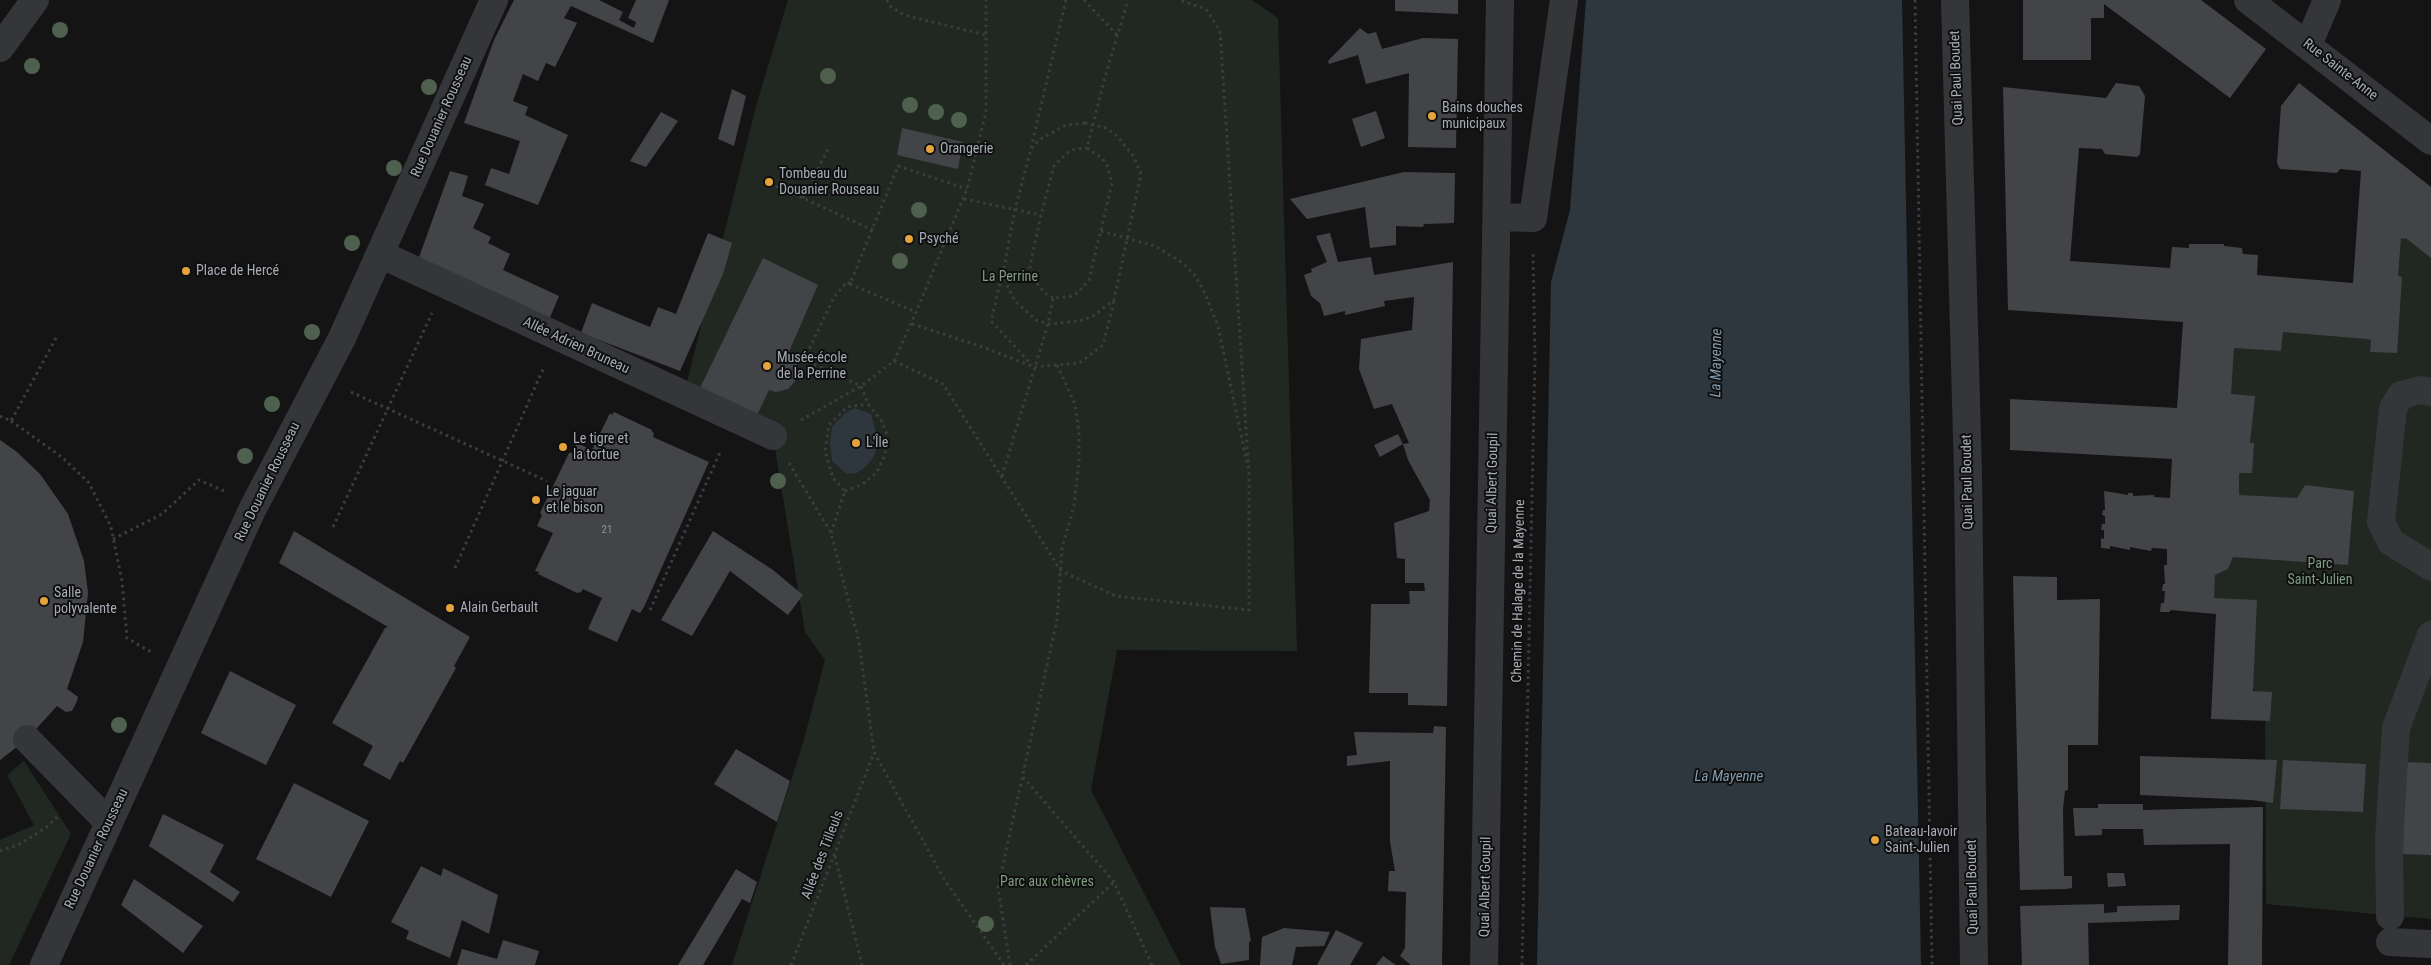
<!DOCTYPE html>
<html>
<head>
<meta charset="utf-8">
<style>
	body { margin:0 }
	canvas { display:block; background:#141415 }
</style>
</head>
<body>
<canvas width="2431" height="965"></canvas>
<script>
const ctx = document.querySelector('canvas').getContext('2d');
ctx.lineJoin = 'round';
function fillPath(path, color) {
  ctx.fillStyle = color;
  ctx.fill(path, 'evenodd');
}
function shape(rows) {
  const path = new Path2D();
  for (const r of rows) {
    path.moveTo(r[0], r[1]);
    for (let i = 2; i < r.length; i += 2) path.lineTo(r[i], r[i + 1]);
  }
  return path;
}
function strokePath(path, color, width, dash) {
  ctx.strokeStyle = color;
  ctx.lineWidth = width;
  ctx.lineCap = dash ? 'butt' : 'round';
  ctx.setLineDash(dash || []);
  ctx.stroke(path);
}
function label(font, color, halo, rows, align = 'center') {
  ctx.font = font + ' "Roboto Condensed",sans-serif';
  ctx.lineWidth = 4;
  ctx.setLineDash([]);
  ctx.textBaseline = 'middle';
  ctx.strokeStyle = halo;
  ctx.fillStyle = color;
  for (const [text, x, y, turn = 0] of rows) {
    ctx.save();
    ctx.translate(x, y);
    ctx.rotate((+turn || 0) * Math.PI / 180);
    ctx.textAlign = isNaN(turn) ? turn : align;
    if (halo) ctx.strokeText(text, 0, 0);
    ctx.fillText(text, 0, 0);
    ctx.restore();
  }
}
fillPath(shape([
	[788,0,1252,0,1278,18,1297,651,1117,650,1091,790,1181,965,732,965,803,743,825,660,805,632,773,436,687,382,756,106],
	[2431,189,2431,919,2266,904,2265,711,2207,596,2224,306,2370,319,2386,210],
	[24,761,71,834,9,965,0,965,0,840,34,825,7,775]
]), '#202821');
fillPath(shape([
	[1586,0,1902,0,1921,965,1537,965,1551,282,1570,210],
	[855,408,871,414,877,435,877,447,873,458,864,468,857,473,847,474,832,461,830,443,832,427,845,413]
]), '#2e373d');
fillPath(shape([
	[514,0,599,0,623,12,619,20,634,28,636,22,628,18,636,0,669,0,653,43,571,6,564,18,577,23,555,67,546,63,538,81,523,74,513,101,528,107,525,115,568,135,538,205,485,185,491,168,509,174,520,141,464,123,494,40],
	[1395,0,1458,0,1458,14,1395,11],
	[2023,0,2201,0,2266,49,2230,98,2104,4,2104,18,2091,18,2091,60,2023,60],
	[1360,28,1368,34,1376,32,1382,49,1423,38,1458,39,1456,148,1408,147,1409,73,1366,84,1358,55,1329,64,1328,61],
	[2116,83,2139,86,2145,96,2140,154,2137,157,2105,154,2102,149,2079,148,2070,261,2170,268,2172,247,2189,248,2189,244,2224,244,2224,246,2242,248,2243,254,2258,255,2257,275,2353,283,2361,171,2340,169,2337,173,2280,169,2277,163,2281,106,2299,83,2431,187,2431,258,2407,239,2401,238,2398,276,2402,277,2397,353,2370,352,2371,340,2367,339,2283,332,2281,351,2234,348,2231,394,2255,396,2250,443,2254,443,2252,473,2239,473,2239,495,2297,498,2305,485,2354,491,2348,565,2233,557,2228,569,2215,575,2214,598,2257,600,2253,691,2272,692,2270,721,2211,719,2216,614,2170,610,2170,612,2160,612,2161,603,2164,603,2165,591,2162,591,2163,584,2165,584,2164,565,2167,565,2167,549,2152,548,2151,551,2130,547,2130,550,2110,546,2110,549,2101,548,2101,538,2104,539,2104,530,2101,530,2102,524,2105,524,2105,516,2102,515,2103,510,2105,510,2104,491,2128,495,2128,493,2133,493,2133,496,2154,495,2154,497,2170,498,2172,459,2010,450,2010,399,2177,408,2183,322,2008,310,2003,87,2106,98],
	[732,89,746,96,734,146,718,139],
	[1376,111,1385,138,1361,147,1352,119],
	[661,112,678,121,646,167,630,161],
	[902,128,963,142,958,169,897,155],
	[450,171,468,176,462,196,484,204,473,228,491,237,488,243,510,254,503,270,559,296,548,322,418,260],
	[1404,172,1455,173,1454,223,1424,224,1423,227,1396,226,1396,245,1370,248,1365,207,1307,219,1290,199],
	[708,233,732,243,723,274,680,371,581,333,592,303,650,327,658,307,676,314],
	[1330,233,1338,262,1371,257,1374,275,1453,262,1447,706,1408,705,1408,693,1369,693,1371,604,1410,604,1409,591,1425,591,1424,583,1405,583,1405,559,1397,558,1394,523,1429,511,1430,500,1408,460,1403,444,1409,443,1392,404,1374,409,1359,369,1361,339,1412,330,1414,297,1384,301,1385,306,1345,315,1345,311,1324,316,1320,303,1311,296,1304,275,1312,272,1311,269,1327,262,1316,236],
	[763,258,818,285,788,354,795,359,798,368,796,380,788,389,776,392,769,390,756,417,699,390],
	[614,412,652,430,652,432,654,433,653,437,709,462,644,607,640,613,632,609,617,642,588,629,602,598,583,589,581,592,577,593,538,574,539,572,535,571,553,533,537,526,542,515,540,513,569,453,572,453,577,443,592,450,610,413,612,415],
	[1398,434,1403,444,1380,457,1374,445],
	[0,440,17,452,40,474,68,514,84,561,88,593,83,642,67,689,78,697,77,701,72,711,66,712,57,706,27,739,0,760],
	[294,531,470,637,454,666,456,668,403,763,400,761,390,780,363,765,373,746,332,723,385,628,388,627,279,563],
	[713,531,773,570,803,595,788,615,730,571,692,636,661,620],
	[2013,576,2057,577,2057,600,2100,599,2098,745,2068,745,2068,790,2065,791,2063,809,2064,876,2072,876,2072,888,2066,889,2020,890],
	[230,671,296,705,266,765,201,733],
	[1434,726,1446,727,1442,965,1411,965,1400,956,1405,948,1406,892,1388,891,1389,871,1395,871,1390,842,1390,761,1347,766,1347,756,1357,755,1354,732,1433,733],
	[736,749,790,781,777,822,714,784],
	[2140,756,2277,760,2273,803,2252,800,2140,795],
	[2283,760,2366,764,2363,812,2280,809],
	[2405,762,2431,763,2431,855,2403,854],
	[294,783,369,821,331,897,256,859],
	[2098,804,2143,804,2143,810,2263,807,2262,965,2228,965,2230,844,2144,845,2143,829,2102,829,2102,835,2075,836,2073,808,2098,808],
	[163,814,224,845,210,872,240,892,233,902,149,846],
	[421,866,441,876,443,868,498,895,489,934,462,920,450,958,406,939,409,931,391,922],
	[736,869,757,882,750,903,742,899,703,965,678,965],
	[2107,873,2124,873,2126,886,2108,887],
	[134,879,203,926,183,953,121,905],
	[2104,904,2104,913,2117,912,2117,906,2180,905,2179,920,2088,923,2089,965,2022,965,2020,906],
	[1210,907,1245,908,1251,941,1249,942,1249,960,1221,964,1215,947],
	[1284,928,1330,932,1324,946,1296,947,1292,965,1260,965,1262,937],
	[1336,930,1363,943,1350,965,1317,965],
	[503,940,539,951,535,965,457,965,462,949,497,959],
	[1383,956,1396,965,1376,965]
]), '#434448');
strokePath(shape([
	[887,0,890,6,904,15,986,35],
	[1084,0,1117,35],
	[1915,0,1932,965],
	[1085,123,1106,128,1117,136,1134,157,1141,174,1114,300,1093,316,1080,321,1048,324,1036,320,1015,301,1007,285,1004,268,1015,209,1031,149,1039,140,1066,125,1085,123],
	[1031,148,1066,0],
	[776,186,873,230],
	[803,198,829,147],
	[964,199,1041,215],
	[1101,231,1155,246,1181,262,1194,274,1204,291,1218,326,1247,463],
	[1003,271,991,321,1032,365],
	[850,284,916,312],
	[1053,298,1045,293,1031,276,1030,266,1041,215,1054,166,1067,153,1075,149,1087,148],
	[912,324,980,346,1034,367,1079,363,1103,345,1114,301],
	[894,361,916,312,967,189,986,112,986,0],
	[351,392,547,481],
	[0,416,11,421,56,338],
	[801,420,861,386,894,361,943,384,1061,571,1116,596,1249,610,1249,475,1220,31,1206,9,1179,0],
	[11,421,63,458,89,483,111,527,122,581,127,638,151,652],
	[789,463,831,533,859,642,874,752,944,879,1004,965],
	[1002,476,1048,324,1053,298,1071,296,1078,293,1089,280,1112,183,1107,165,1102,158,1087,148,1105,77,1128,0],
	[845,491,863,484,877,472,885,455,887,434,881,420,868,404,861,386,804,360,834,297,847,282,850,284,898,166,967,189],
	[333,527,432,313],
	[831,533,845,491,833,478,825,451,829,425,847,407,868,404],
	[113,539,162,514,199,480,224,491],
	[455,568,544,367],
	[650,610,721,450],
	[1023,777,1114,882,1152,965],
	[0,851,18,845,47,827,57,817],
	[835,856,862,965],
	[791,965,874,753],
	[1010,965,998,887,1057,620,1062,548,1074,506,1079,461,1079,432,1075,404,1057,365],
	[1026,965,1114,882],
	[1522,965,1535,358,1533,251]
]), '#3b3d41', 3, [2.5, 4]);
strokePath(shape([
	[1955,0,1968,474,1974,965],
	[2248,0,2431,141],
	[2308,45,2327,0],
	[0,48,35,0],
	[1497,217,1533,218,1564,0],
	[380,254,773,436],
	[2431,392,2420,390,2401,395,2393,408,2381,522,2391,542,2431,567],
	[27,739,109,823],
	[2390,916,2389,839,2396,728,2431,635],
	[2390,942,2431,944],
	[44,965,252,510,342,338,494,0],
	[1484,965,1500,0]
]), '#35363a', 28);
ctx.fillStyle = '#4f604f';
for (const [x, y] of [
	[60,30],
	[32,66],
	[828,76],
	[429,87],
	[910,105],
	[936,112],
	[959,120],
	[394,168],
	[919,210],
	[352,243],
	[900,261],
	[312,332],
	[272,404],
	[245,456],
	[778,481],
	[119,725],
	[986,924]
]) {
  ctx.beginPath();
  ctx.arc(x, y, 8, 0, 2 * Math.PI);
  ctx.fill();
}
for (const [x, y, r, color] of [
	[1432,116,5,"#e4a33d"],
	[930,149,5,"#e4a33d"],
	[769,182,5,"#e4a33d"],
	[909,239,5,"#e4a33d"],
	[186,271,5,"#e4a33d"],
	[767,366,5,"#e4a33d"],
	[856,443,5,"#e4a33d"],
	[563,447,5,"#e4a33d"],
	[536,500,5,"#e4a33d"],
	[44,601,5,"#e4a33d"],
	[450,608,5,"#e4a33d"],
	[1875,840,5,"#e4a33d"]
]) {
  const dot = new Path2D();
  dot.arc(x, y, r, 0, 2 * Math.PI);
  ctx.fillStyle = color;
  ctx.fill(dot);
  strokePath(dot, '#0f0f10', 2);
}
label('11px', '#8e929a', null, [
	["21",607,530]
]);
label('14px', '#a7acb5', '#0f0f10', [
	["Rue Sainte-Anne",2340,70,38],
	["Quai Paul Boudet",1957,78,-92],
	["Rue Douanier Rousseau",442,117,-66],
	["Allée Adrien Bruneau",576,346,25],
	["Rue Douanier Rousseau",268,482,-64],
	["Quai Paul Boudet",1968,482,-91],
	["Quai Albert Goupil",1493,483,-89],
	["Chemin de Halage de la Mayenne",1519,591,-89],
	["Rue Douanier Rousseau",97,849,-65],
	["Allée des Tilleuls",823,855,-69],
	["Quai Albert Goupil",1486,887,-89],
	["Quai Paul Boudet",1973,887,-91]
]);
label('14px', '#a7acb5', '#0f0f10', [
	["Bains douches",1442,108],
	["municipaux",1442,124],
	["Orangerie",940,149],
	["Tombeau du",779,174],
	["Douanier Rouseau",779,190],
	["Psyché",919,239],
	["Place de Hercé",196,271],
	["Musée-école",777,358],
	["de la Perrine",777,374],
	["Le tigre et",573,439],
	["la tortue",573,455],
	["L'Île",866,443],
	["Le jaguar",546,492],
	["et le bison",546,508],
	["Salle",54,593],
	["polyvalente",54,609],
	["Alain Gerbault",460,608],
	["Bateau-lavoir",1885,832],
	["Saint-Julien",1885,848]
], 'left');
label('14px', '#7f9e7f', '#0f0f10', [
	["La Perrine",1010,277],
	["Parc",2320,564],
	["Saint-Julien",2320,580],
	["Parc aux chèvres",1047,882]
]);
label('italic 15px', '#809bae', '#0f0f10', [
	["La Mayenne",1717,363,-89],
	["La Mayenne",1729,777]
]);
</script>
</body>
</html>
